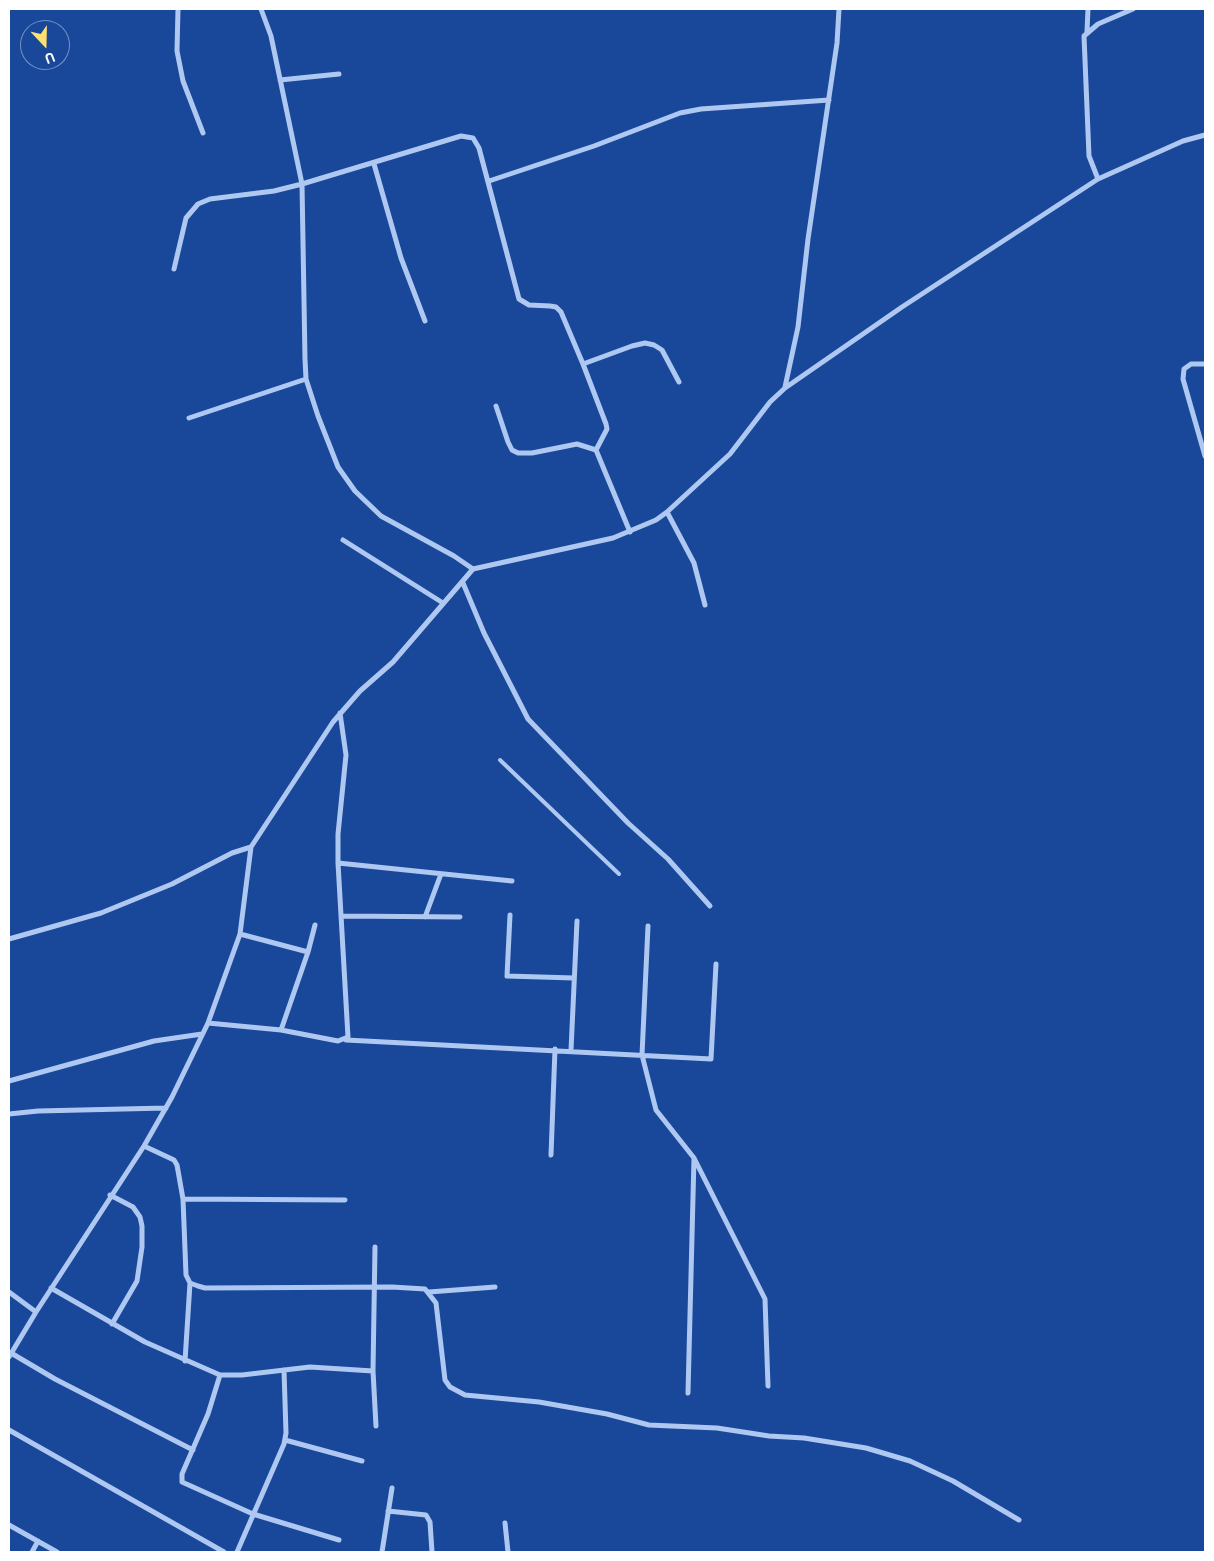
<!DOCTYPE html>
<html>
<head>
<meta charset="utf-8">
<style>
	body { margin:0 }
	#map { position:relative; width:1214px; height:1561px; overflow:hidden; background:#19489a; font-family:Ubuntu,sans-serif }
	canvas { display:block }
	.frame { position:absolute; inset:0; border:10px solid #fff; pointer-events:none }
	.north { position:absolute; left:20px; top:20px; width:50px; height:50px; box-sizing:border-box; background:#19489a; border:1px solid #7591c2; border-radius:50%; rotate:159deg; font-size:14px; font-weight:700; line-height:20px; text-align:center; color:#fff }
	.north::after { content:''; display:block; margin:auto; width:18px; height:22px; background:#ffe06f; clip-path:polygon(50% 0,100% 100%,50% 72%,0 100%) }
</style>
</head>
<body>
<div id="map">
<canvas width="1214" height="1561"></canvas>
<div class="frame"></div>
<div class="north">U</div>
</div>
<script>
const ctx = document.querySelector('canvas').getContext('2d');
ctx.lineJoin = 'round';
function shape(rows) {
  const path = new Path2D();
  for (const r of rows) {
    path.moveTo(r[0], r[1]);
    for (let i = 2; i < r.length; i += 2) path.lineTo(r[i], r[i + 1]);
  }
  return path;
}
function strokePath(path, color, width, dash) {
  ctx.strokeStyle = color;
  ctx.lineWidth = width;
  ctx.lineCap = dash ? 'butt' : 'round';
  ctx.setLineDash(dash || []);
  ctx.stroke(path);
}
strokePath(shape([
	[500,760,619,874]
]), '#aec8f1', 4);
strokePath(shape([
	[178,9,177,51,183,81,203,133],
	[1087,31,1088,9],
	[280,80,339,74],
	[374,164,401,258,425,321],
	[1098,179,1089,156,1084,36,1098,24,1133,9],
	[489,181,594,146,680,113,701,109,829,100],
	[174,269,186,218,198,204,210,199,274,191,302,184,461,136,473,138,479,148,519,299,529,305,550,306,556,307,561,312,583,364,606,424,607,429,596,450,630,532],
	[583,364,632,346,645,343,654,345,662,350,679,382],
	[1205,364,1191,364,1184,369,1183,379,1205,456],
	[785,387,798,327,808,239,837,43,839,9],
	[496,406,508,442,512,450,518,453,532,453,577,444,596,450],
	[189,418,306,379],
	[667,512,694,563,705,605],
	[343,540,443,603],
	[473,569,613,538,656,520,667,512,730,454,770,402,785,388,902,307,1098,179,1183,141,1205,135],
	[463,583,484,633,528,719,628,823,668,859,710,906],
	[338,863,512,881],
	[510,915,507,976,574,978],
	[343,916,460,917],
	[425,917,441,874],
	[648,926,642,1055,656,1110,694,1158,765,1299,768,1386],
	[240,934,308,952],
	[9,939,101,913,172,884,232,853,251,847],
	[208,1023,281,1030,338,1041,348,1037,338,863,338,834,346,755,340,713],
	[281,1030,308,952,315,925],
	[346,1040,711,1059,716,964],
	[571,1050,577,921],
	[9,1081,154,1041,202,1034],
	[9,1114,38,1111,166,1108],
	[144,1146,174,1160,177,1165,183,1199,186,1275,190,1283,198,1286,205,1288,392,1287,425,1289,436,1303,445,1380,450,1387,465,1395,539,1402,607,1414,649,1425,717,1428,769,1436,804,1438,866,1448,910,1461,953,1481,1019,1520],
	[551,1155,555,1049],
	[110,1195,133,1207,140,1217,142,1226,142,1247,137,1281,112,1324],
	[183,1199,345,1200],
	[375,1247,373,1371,376,1426],
	[51,1288,145,1342,220,1375,242,1375,310,1367,373,1371],
	[9,1292,36,1312],
	[429,1292,495,1287],
	[11,1353,55,1379,193,1450],
	[9,1357,36,1312,144,1146,172,1097,208,1023,240,934,251,847,333,722,360,691,393,662,473,569,454,556,381,516,355,491,338,467,318,416,306,379,305,359,302,184,271,36,261,9],
	[185,1361,190,1283],
	[220,1375,208,1414,182,1474,182,1482,253,1514,339,1540],
	[688,1393,694,1158],
	[9,1430,224,1552],
	[285,1440,362,1461],
	[388,1511,426,1515,430,1522,432,1552],
	[505,1523,508,1552],
	[9,1525,57,1552],
	[32,1552,38,1541],
	[237,1552,284,1444,286,1433,284,1370],
	[382,1552,392,1488]
]), '#aec8f1', 5);
</script>
</body>
</html>
